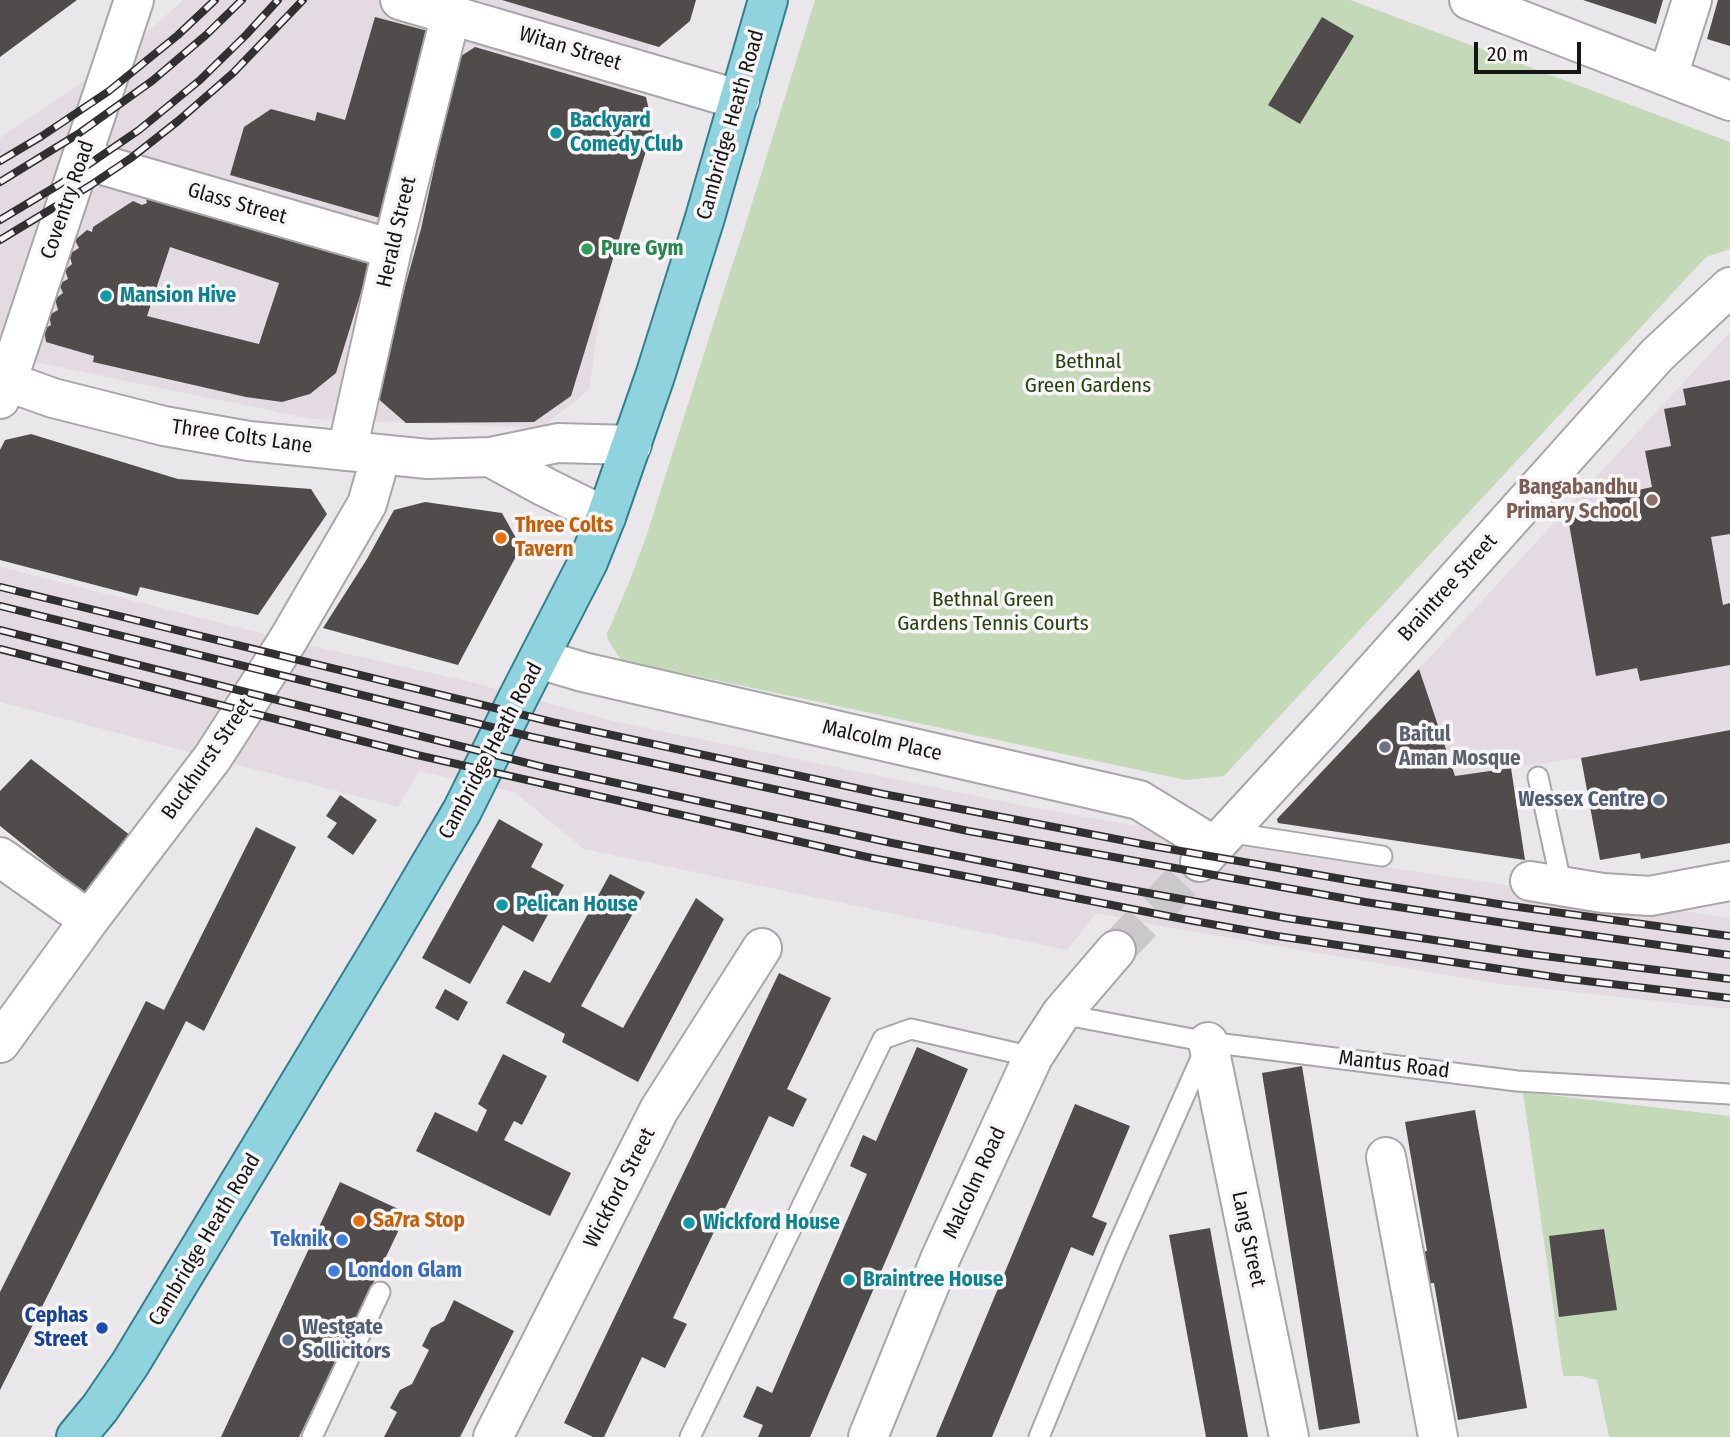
<!DOCTYPE html>
<html>
<head>
<meta charset="utf-8">
<style>
	body { margin:0 }
	#map { position:relative; width:1730px; height:1437px; overflow:hidden; background:#eae7ea; font-family:"Fira Sans Condensed",sans-serif }
	canvas { display:block }
	.scale { position:absolute; left:1474px; top:42px; width:107px; height:32px; box-sizing:border-box; border:4px solid #171617; border-top:0; padding-left:9px; font-size:21px; line-height:24px; white-space:nowrap; color:#171617; -webkit-text-stroke:5px #f8f5f7; paint-order:stroke }
</style>
</head>
<body>
<div id="map">
<canvas width="1730" height="1437"></canvas>
<div class="scale">20 m</div>
</div>
<script>
const ctx = document.querySelector('canvas').getContext('2d');
ctx.lineJoin = 'round';
function fillPath(path, color) {
  ctx.fillStyle = color;
  ctx.fill(path, 'evenodd');
}
function shape(rows) {
  const path = new Path2D();
  for (const r of rows) {
    path.moveTo(r[0], r[1]);
    for (let i = 2; i < r.length; i += 2) path.lineTo(r[i], r[i + 1]);
  }
  return path;
}
function strokePath(path, color, width, dash) {
  ctx.strokeStyle = color;
  ctx.lineWidth = width;
  ctx.lineCap = dash ? 'butt' : 'round';
  ctx.setLineDash(dash || []);
  ctx.stroke(path);
}
function label(font, color, halo, rows, align = 'center') {
  ctx.font = font + ' "Fira Sans Condensed",sans-serif';
  ctx.lineWidth = 7;
  ctx.setLineDash([]);
  ctx.textBaseline = 'middle';
  ctx.strokeStyle = halo;
  ctx.fillStyle = color;
  for (const [text, x, y, turn = 0] of rows) {
    ctx.save();
    ctx.translate(x, y);
    ctx.rotate((+turn || 0) * Math.PI / 180);
    ctx.textAlign = isNaN(turn) ? turn : align;
    if (halo) ctx.strokeText(text, 0, 0);
    ctx.fillText(text, 0, 0);
    ctx.restore();
  }
}
fillPath(shape([
	[183,0,665,0,629,105,589,390,541,428,312,419,0,355,0,138,122,55],
	[1730,332,1730,729,1581,758,1455,776,1419,669],
	[0,567,308,645,471,682,617,722,1030,807,1283,852,1730,918,1730,1009,1501,984,1177,929,1096,913,1067,950,584,849,514,792,419,771,398,807,0,702]
]), '#e3dae2');
fillPath(shape([
	[815,0,1350,0,1730,142,1730,249,1706,257,1224,776,1186,780,621,660,608,640,607,634,630,580,646,537,728,278,741,239],
	[1523,1092,1730,1116,1730,1437,1609,1437,1597,1380,1581,1376,1563,1376]
]), '#c4d9b8');
fillPath(shape([
	[0,0,77,0,0,57],
	[502,0,696,0,690,21,659,47],
	[1583,0,1663,0,1656,24],
	[1718,0,1730,0,1730,46,1707,39],
	[375,17,432,32,380,218,230,175,244,127,271,109,315,121,317,112,345,120],
	[1322,17,1354,36,1300,124,1268,105],
	[475,47,646,97,653,128,571,396,534,422,406,423,375,396,421,229,458,58],
	[145,194,334,243,337,254,348,249,352,260,363,254,369,267,336,373,310,394,282,402,246,397,93,362,94,356,46,342,44,329,51,325,49,315,58,310,55,299,63,293,59,284,68,279,65,270,72,264,69,254,79,248,75,240,87,230,92,232,93,227,133,201,142,205,147,203],
	[170,247,279,283,259,344,147,316],
	[1730,380,1730,534,1711,537,1723,605,1730,603,1730,665,1640,681,1637,668,1596,676,1568,518,1604,512,1602,498,1652,487,1645,451,1671,446,1664,409,1686,405,1683,389],
	[31,434,178,479,311,489,327,514,258,615,140,587,137,596,0,560,0,450,5,440],
	[425,502,502,513,521,547,458,665,323,628,367,559,394,510],
	[1419,669,1455,776,1511,768,1525,860,1278,823,1277,819],
	[1730,730,1730,843,1641,859,1640,853,1600,860,1581,758],
	[31,759,135,839,89,897,0,826,0,791],
	[340,795,377,820,353,855,327,837,337,823,326,816],
	[499,819,543,844,531,867,564,885,533,942,503,925,470,984,422,958],
	[256,827,296,847,204,1031,186,1021,0,1390,0,1292,146,1001,164,1010],
	[610,874,645,892,581,1006,623,1028,696,898,724,919,638,1082,562,1042,565,1034,506,1003,524,970,550,983],
	[779,973,831,998,787,1089,807,1099,793,1127,769,1116,673,1318,687,1324,665,1368,642,1357,604,1437,593,1437,564,1423],
	[445,989,468,1002,458,1021,435,1008],
	[917,1047,968,1069,810,1437,758,1437,763,1425,743,1417,757,1386,772,1393,867,1174,850,1166,863,1135,876,1141],
	[503,1054,547,1076,522,1125,514,1121,504,1140,571,1173,550,1216,416,1151,435,1112,477,1132,487,1110,478,1104],
	[1302,1066,1360,1423,1319,1430,1262,1073],
	[1075,1104,1130,1126,1092,1217,1107,1223,1093,1256,1071,1247,992,1437,936,1437],
	[1475,1110,1527,1408,1458,1420,1434,1283,1423,1284,1417,1253,1427,1251,1405,1122],
	[340,1182,407,1213,299,1437,221,1437],
	[1210,1228,1248,1437,1206,1437,1169,1235],
	[1604,1229,1617,1310,1559,1317,1549,1236],
	[454,1300,514,1331,460,1437,384,1437,397,1412,390,1408,400,1390,412,1384,429,1350,422,1346,431,1328,444,1321]
]), '#4f4c4b');
strokePath(shape([
	[1116,950,1200,862]
]), '#cac8ca', 38, [38, 19]);
const service = shape([
	[1538,777,1558,869,1555,885],
	[1227,832,1382,856],
	[1061,1014,1208,1042,1517,1081,1730,1094],
	[312,1437,380,1292],
	[690,1437,883,1039,911,1029,1033,1057],
	[1039,1437,1115,1252,1205,1049]
]);
const minor = shape([
	[400,0,740,100],
	[1469,0,1730,101],
	[1668,76,1692,0],
	[82,159,392,249],
	[0,399,7,382,134,0],
	[347,451,392,249,451,14],
	[539,659,583,672,1139,800,1214,846],
	[0,857,89,920],
	[1200,862,1326,725,1657,355,1730,287],
	[1530,881,1603,893,1650,896,1730,881],
	[1208,1042,1289,1437],
	[0,1043,89,920,213,757,288,640,367,504,376,473,378,455],
	[1386,1157,1438,1437],
	[493,1437,659,1110,762,948],
	[868,1437,941,1257,1033,1057,1061,1014,1116,950]
]);
const secondary = shape([
	[0,379,53,398,164,426,249,441,428,459,490,457,558,443,632,445],
	[490,457,545,487,606,517]
]);
const primary = shape([
	[76,1437,100,1408,130,1364,383,945,462,811,519,696,588,562,606,517,655,376,704,221,768,0]
]);
strokePath(service, '#a8a6a8', 23);
strokePath(minor, '#a8a6a8', 42);
strokePath(secondary, '#a8a6a8', 42);
strokePath(primary, '#357e8b', 42);
strokePath(service, '#fff', 19);
strokePath(minor, '#fff', 38);
strokePath(secondary, '#fff', 38);
strokePath(primary, '#8fd3df', 38);
const rail = shape([
	[0,161,42,136,109,91,178,35,215,0],
	[0,182,78,134,152,81,206,35,242,0],
	[0,220,60,184,139,130,200,80,246,35,278,0],
	[0,240,91,185,131,158,178,121,233,73,303,0],
	[0,587,552,722,883,794,1152,846,1359,882,1511,906,1730,936],
	[0,606,532,737,968,831,1365,902,1531,927,1730,955],
	[0,630,543,767,892,843,1109,886,1286,918,1528,954,1730,979],
	[0,649,417,755,867,857,1183,919,1277,936,1561,978,1730,998]
]);
strokePath(rail, '#313031', 8);
strokePath(rail, '#f8f5f7', 5, [16]);
for (const [x, y, r, color] of [
	[556,133,7,"#0f9aa8"],
	[587,249,7,"#2e9e5b"],
	[106,296,7,"#0f9aa8"],
	[1652,500,7,"#8d6e63"],
	[501,538,7,"#e8710a"],
	[1385,747,7,"#6b7280"],
	[1659,800,7,"#5c6f8a"],
	[502,905,7,"#0f9aa8"],
	[359,1221,7,"#e8710a"],
	[689,1223,7,"#0f9aa8"],
	[342,1240,7,"#3f7fe0"],
	[334,1271,7,"#3f7fe0"],
	[849,1280,7,"#0f9aa8"],
	[102,1328,7,"#1a4fb4"],
	[288,1340,7,"#5c6f8a"]
]) {
  const dot = new Path2D();
  dot.arc(x, y, r, 0, 2 * Math.PI);
  ctx.fillStyle = color;
  ctx.fill(dot);
  strokePath(dot, '#f8f5f7', 2.5);
}
label('21px', '#171617', '#f8f5f7', [
	["Witan Street",570,49,17],
	["Cambridge Heath Road",731,125,-74],
	["Coventry Road",68,200,-71],
	["Glass Street",237,204,16],
	["Herald Street",397,232,-77],
	["Three Colts Lane",242,437,8],
	["Braintree Street",1448,588,-48],
	["Malcolm Place",882,741,13],
	["Cambridge Heath Road",491,751,-62],
	["Buckhurst Street",208,759,-55],
	["Mantus Road",1394,1065,7],
	["Malcolm Road",975,1183,-65],
	["Wickford Street",620,1188,-63],
	["Lang Street",1248,1239,78],
	["Cambridge Heath Road",205,1240,-59]
]);
label('bold 21px', '#0d838f', '#f8f5f7', [
	["Backyard",570,121],
	["Comedy Club",570,145],
	["Mansion Hive",120,296],
	["Pelican House",516,905],
	["Wickford House",703,1223],
	["Braintree House",863,1280]
], 'left');
label('bold 21px', '#27864d', '#f8f5f7', [
	["Pure Gym",601,249]
], 'left');
label('21px', '#26430d', '#f8f5f7', [
	["Bethnal",1088,362],
	["Green Gardens",1088,386],
	["Bethnal Green",993,600],
	["Gardens Tennis Courts",993,624]
]);
label('bold 21px', '#785e54', '#f8f5f7', [
	["Bangabandhu",1638,488],
	["Primary School",1638,512]
], 'right');
label('bold 21px', '#c56008', '#f8f5f7', [
	["Three Colts",515,526],
	["Tavern",515,550],
	["Sa7ra Stop",373,1221]
], 'left');
label('bold 21px', '#5b616d', '#f8f5f7', [
	["Baitul",1399,735],
	["Aman Mosque",1399,759]
], 'left');
label('bold 21px', '#4e5e75', '#f8f5f7', [
	["Wessex Centre",1645,800],
	["Westgate",302,1328,"left"],
	["Sollicitors",302,1352,"left"]
], 'right');
label('bold 21px', '#366cbe', '#f8f5f7', [
	["Teknik",328,1240],
	["London Glam",348,1271,"left"]
], 'right');
label('bold 21px', '#164399', '#f8f5f7', [
	["Cephas",88,1316],
	["Street",88,1340]
], 'right');
</script>
</body>
</html>
